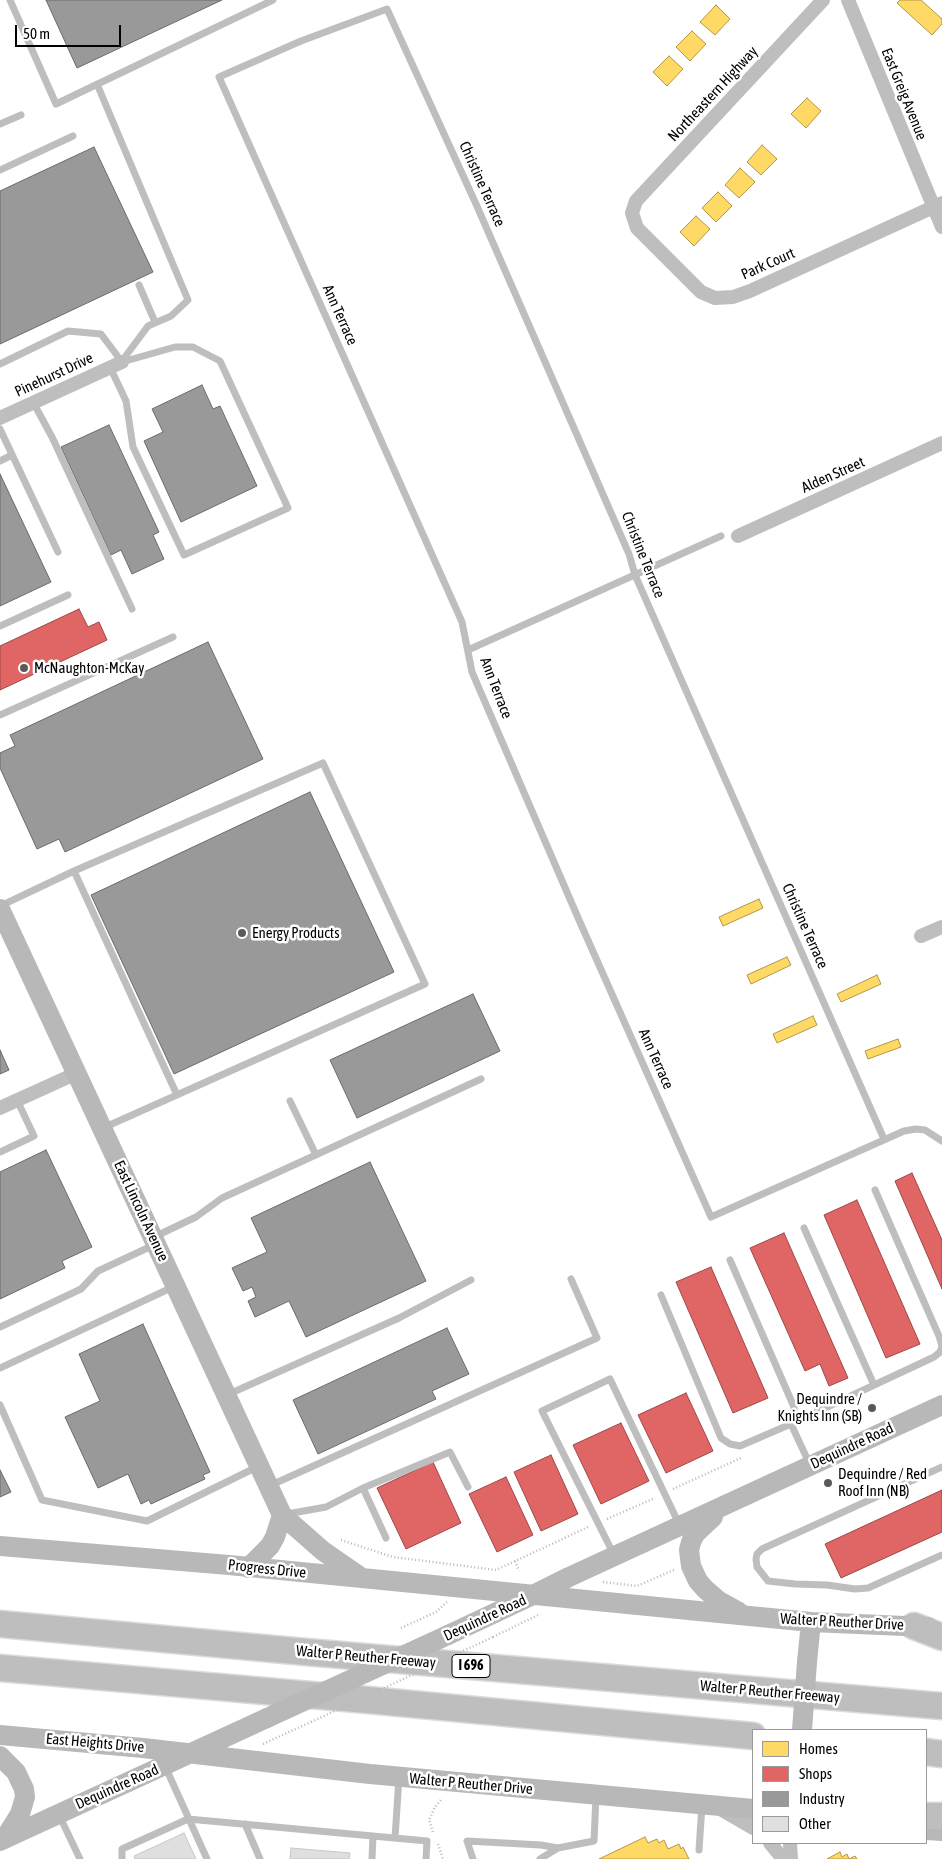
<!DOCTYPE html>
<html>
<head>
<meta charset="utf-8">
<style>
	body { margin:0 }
	#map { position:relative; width:942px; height:1859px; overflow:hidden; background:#fff; font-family:"Asap Condensed",sans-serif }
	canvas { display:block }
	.legend { position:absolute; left:752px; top:1729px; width:175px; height:115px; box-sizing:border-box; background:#fff; border:1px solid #999; margin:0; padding:6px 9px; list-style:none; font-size:15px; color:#000 }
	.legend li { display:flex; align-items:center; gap:10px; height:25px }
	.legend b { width:25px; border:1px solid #999 }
	.scale { position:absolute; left:15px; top:25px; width:106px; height:22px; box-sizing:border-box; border:2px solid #000; border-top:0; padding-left:6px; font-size:15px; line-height:18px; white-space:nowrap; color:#000; -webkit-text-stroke:4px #fff; paint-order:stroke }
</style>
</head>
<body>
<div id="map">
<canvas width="942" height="1859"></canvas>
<ul class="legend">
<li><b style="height:14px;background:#ffd966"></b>Homes</li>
<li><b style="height:14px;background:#e06666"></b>Shops</li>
<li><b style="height:14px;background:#999"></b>Industry</li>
<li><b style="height:14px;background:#dfdfdf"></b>Other</li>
</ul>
<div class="scale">50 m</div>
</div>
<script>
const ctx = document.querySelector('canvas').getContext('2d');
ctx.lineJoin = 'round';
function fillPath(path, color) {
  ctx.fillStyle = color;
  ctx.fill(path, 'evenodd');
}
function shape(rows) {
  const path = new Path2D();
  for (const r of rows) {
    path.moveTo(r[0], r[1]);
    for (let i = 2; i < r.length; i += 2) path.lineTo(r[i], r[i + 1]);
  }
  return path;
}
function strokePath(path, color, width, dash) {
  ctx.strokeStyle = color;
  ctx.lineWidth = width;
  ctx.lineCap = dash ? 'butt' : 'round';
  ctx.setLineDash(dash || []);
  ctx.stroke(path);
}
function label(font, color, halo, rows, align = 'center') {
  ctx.font = font + ' "Asap Condensed",sans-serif';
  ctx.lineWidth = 5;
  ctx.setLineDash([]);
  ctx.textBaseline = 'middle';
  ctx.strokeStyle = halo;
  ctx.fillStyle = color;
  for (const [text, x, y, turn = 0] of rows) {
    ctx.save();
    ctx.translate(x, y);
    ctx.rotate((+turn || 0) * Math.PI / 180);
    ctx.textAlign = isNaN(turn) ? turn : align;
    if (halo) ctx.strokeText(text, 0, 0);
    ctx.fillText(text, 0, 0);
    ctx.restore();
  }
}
const homes = shape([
	[900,0,921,0,942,19,942,24,932,35,897,3,900,0],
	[716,5,730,19,715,35,700,22,716,5],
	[692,31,706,44,690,61,676,47,692,31],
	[669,56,683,69,667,86,653,72,669,56],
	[807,98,821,111,806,128,791,114,807,98],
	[762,145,777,159,761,175,747,162,762,145],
	[740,168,755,182,739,198,725,185,740,168],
	[718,192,732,206,716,222,702,208,718,192],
	[696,216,710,229,694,246,680,232,696,216],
	[759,899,763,908,723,926,719,917,759,899],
	[787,957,791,965,751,984,747,975,787,957],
	[877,975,881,984,841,1002,837,994,877,975],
	[813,1016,817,1025,777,1043,773,1034,813,1016],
	[898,1039,901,1047,868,1059,865,1051,898,1039],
	[645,1837,648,1843,657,1839,659,1843,664,1840,668,1849,679,1844,681,1849,683,1847,689,1859,599,1859,645,1837],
	[840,1852,842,1857,847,1854,849,1859,855,1856,857,1859,827,1859,840,1852]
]);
fillPath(homes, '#ffd966');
strokePath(homes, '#b29847', 1);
const shops = shape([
	[79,609,88,627,99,622,107,640,0,690,0,646,79,609],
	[912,1173,942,1240,942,1289,895,1181,912,1173],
	[857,1200,920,1344,886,1358,824,1215,857,1200],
	[784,1233,848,1378,829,1386,820,1364,805,1371,750,1248,784,1233],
	[711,1267,768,1398,733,1413,676,1282,711,1267],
	[686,1393,713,1451,666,1473,638,1415,686,1393],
	[621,1423,649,1481,601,1504,573,1445,621,1423],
	[551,1455,578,1514,541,1531,514,1472,551,1455],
	[433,1462,461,1523,406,1549,377,1488,433,1462],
	[506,1477,533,1535,497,1552,469,1494,506,1477],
	[942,1490,942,1532,841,1578,825,1544,942,1490]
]);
fillPath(shops, '#e06666');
strokePath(shops, '#9d4747', 1);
const industry = shape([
	[46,0,222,0,77,68,46,0],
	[94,147,153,272,0,344,0,191,94,147],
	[202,385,213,409,220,406,257,486,181,522,144,441,163,432,152,409,202,385],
	[109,425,159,532,153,535,164,559,132,574,121,550,111,555,61,447,109,425],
	[0,474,51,582,0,606,0,474],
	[208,642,263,759,65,852,59,839,37,849,0,768,0,753,15,746,10,735,208,642],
	[310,792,394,972,174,1074,91,895,310,792],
	[473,994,500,1051,357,1118,330,1060,473,994],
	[0,1050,9,1070,0,1074,0,1050],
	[46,1150,92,1247,62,1261,65,1268,0,1299,0,1172,46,1150],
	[370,1162,426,1281,306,1337,289,1301,255,1317,248,1301,256,1297,252,1287,243,1291,232,1268,267,1252,251,1218,370,1162],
	[143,1324,210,1472,203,1475,205,1479,151,1504,149,1500,141,1504,128,1474,98,1488,65,1417,100,1401,79,1354,143,1324],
	[447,1328,469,1374,432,1391,436,1399,318,1454,293,1400,447,1328],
	[0,1470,11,1492,0,1497,0,1470]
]);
fillPath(industry, '#999');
strokePath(industry, '#6b6b6b', 1);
const building = shape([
	[184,1833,196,1859,135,1859,134,1856,184,1833],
	[291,1848,350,1853,349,1859,290,1859,291,1848]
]);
fillPath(building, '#dfdfdf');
strokePath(building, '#c7c7c7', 1);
const highway = shape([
	[0,1624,306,1652,942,1706],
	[914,1626,942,1637],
	[0,1668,368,1700,753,1736],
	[926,1752,942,1754],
	[926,1816,942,1816]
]);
strokePath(highway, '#dbdbdb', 29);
strokePath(shape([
	[673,1489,743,1457],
	[607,1519,655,1498],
	[341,1540,393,1557,496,1570,588,1527],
	[515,1561,519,1571],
	[603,1582,637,1586,676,1569],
	[401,1628,436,1612,447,1602],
	[493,1637,538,1615],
	[263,1744,311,1722],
	[433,1832,429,1820,435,1807,441,1800],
	[438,1844,443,1859]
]), '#b9b9b9', 2.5, [1, 2.5]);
strokePath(shape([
	[10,0,56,104,273,0],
	[97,84,188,300,171,316,148,326,122,361],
	[0,124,21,115],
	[0,170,73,136],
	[139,285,155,322],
	[0,364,68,331,101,334,122,362],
	[110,367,126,401,133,447,184,555,288,508,220,361,193,347,175,347,122,362],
	[33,402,52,437,132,609],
	[0,429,58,552],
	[0,461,12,455],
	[0,626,68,595],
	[468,650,721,536],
	[0,715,173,637],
	[74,871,177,1095],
	[0,906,74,871,323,763,425,984,103,1128],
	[290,1101,316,1155],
	[884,1139,635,575,629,554,476,204,387,9,301,41,219,77,462,622,472,672,579,920,711,1217,904,1131,916,1129,925,1130,942,1141],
	[0,1152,34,1136,17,1100],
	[804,1228,874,1385],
	[154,1237,196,1217,222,1198,481,1079],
	[730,1260,794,1407,794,1417,791,1424],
	[661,1295,721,1438,730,1444,740,1446,791,1424,810,1465],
	[0,1327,81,1289,98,1271,154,1245],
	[0,1368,173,1287],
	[229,1394,399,1318,471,1280],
	[0,1405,42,1500,147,1521,257,1467],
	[791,1424,934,1357,940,1352,942,1346,939,1336,875,1190],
	[942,1467,762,1549,757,1554,756,1559,757,1567,768,1581,795,1584,827,1585,855,1589,868,1588,942,1555],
	[269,1486,597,1338,571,1279],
	[363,1488,386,1538],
	[287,1514,326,1507,363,1488,450,1452,468,1487],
	[614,1555,542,1411,610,1379,679,1524],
	[165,1766,207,1859],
	[60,1817,80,1859],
	[245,1824,260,1859],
	[395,1838,399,1777],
	[699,1850,702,1805],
	[122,1859,122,1849,188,1819,427,1841,426,1859],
	[372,1859,373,1836],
	[473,1859,467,1841,541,1845,558,1848],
	[540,1859,558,1848,594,1841,596,1795]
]), '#bebebe', 7);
strokePath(shape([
	[823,0,636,201,632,213,637,228,701,292,715,298,733,297,750,291,942,203],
	[848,0,942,227],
	[0,418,122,362],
	[738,536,942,443],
	[921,936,942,927],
	[0,1108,77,1073],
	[722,1810,753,1828],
	[770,1843,783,1859],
	[790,1843,791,1859]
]), '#bebebe', 14);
strokePath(shape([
	[0,909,282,1515,323,1551,362,1578],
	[713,1517,695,1534,691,1542,689,1550,691,1566,698,1581,705,1589,719,1601,739,1612],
	[0,1546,229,1565,811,1622,928,1627],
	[248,1568,270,1546,275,1537,282,1515],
	[448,1635,533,1595,569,1577,942,1405],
	[807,1662,811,1622],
	[0,1735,143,1748,370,1774,753,1809],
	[0,1756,16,1772,24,1789,25,1797,20,1814,5,1838],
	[926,1830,942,1831],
	[0,1841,267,1718]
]), '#b8b8b8', 20);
strokePath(highway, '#bebebe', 26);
strokePath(shape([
	[311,1722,493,1637]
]), '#b9b9b9', 2.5, [1, 2.5]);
strokePath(shape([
	[267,1718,448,1635],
	[802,1730,807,1662]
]), '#b8b8b8', 20);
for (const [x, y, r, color] of [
	[24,668,5,"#595959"],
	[242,933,5,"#595959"],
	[872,1408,5,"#595959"],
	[828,1483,5,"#595959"]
]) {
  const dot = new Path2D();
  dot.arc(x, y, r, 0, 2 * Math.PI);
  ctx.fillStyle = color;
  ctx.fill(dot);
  strokePath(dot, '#fff', 2);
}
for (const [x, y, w] of [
	[471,1666,38]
]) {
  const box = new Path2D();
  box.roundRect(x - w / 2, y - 11.5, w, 23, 4);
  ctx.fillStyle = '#fff';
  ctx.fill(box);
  strokePath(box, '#000', 1);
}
label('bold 14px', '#000', null, [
	["I 696",471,1666]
]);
label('15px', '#000', '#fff', [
	["Northeastern Highway",713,94,-47],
	["East Greig Avenue",904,94,68],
	["Christine Terrace",482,184,66],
	["Park Court",768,264,-24],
	["Ann Terrace",340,315,66],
	["Pinehurst Drive",54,375,-25],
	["Alden Street",833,475,-24],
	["Christine Terrace",643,555,68],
	["Ann Terrace",496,688,69],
	["Christine Terrace",805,926,66],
	["Ann Terrace",656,1059,66],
	["East Lincoln Avenue",141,1211,65],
	["Dequindre Road",852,1446,-25],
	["Progress Drive",267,1569,6],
	["Dequindre Road",485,1618,-25],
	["Walter P Reuther Drive",842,1622,3],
	["Walter P Reuther Freeway",366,1657,5],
	["Walter P Reuther Freeway",770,1692,5],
	["East Heights Drive",95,1743,5],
	["Walter P Reuther Drive",471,1784,5],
	["Dequindre Road",117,1787,-24]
]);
label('15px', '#000', '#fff', [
	["McNaughton-McKay",34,668],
	["Energy Products",252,933],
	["Dequindre /",862,1399,"right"],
	["Knights Inn (SB)",862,1416,"right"],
	["Dequindre / Red",838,1474],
	["Roof Inn (NB)",838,1491]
], 'left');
</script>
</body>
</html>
